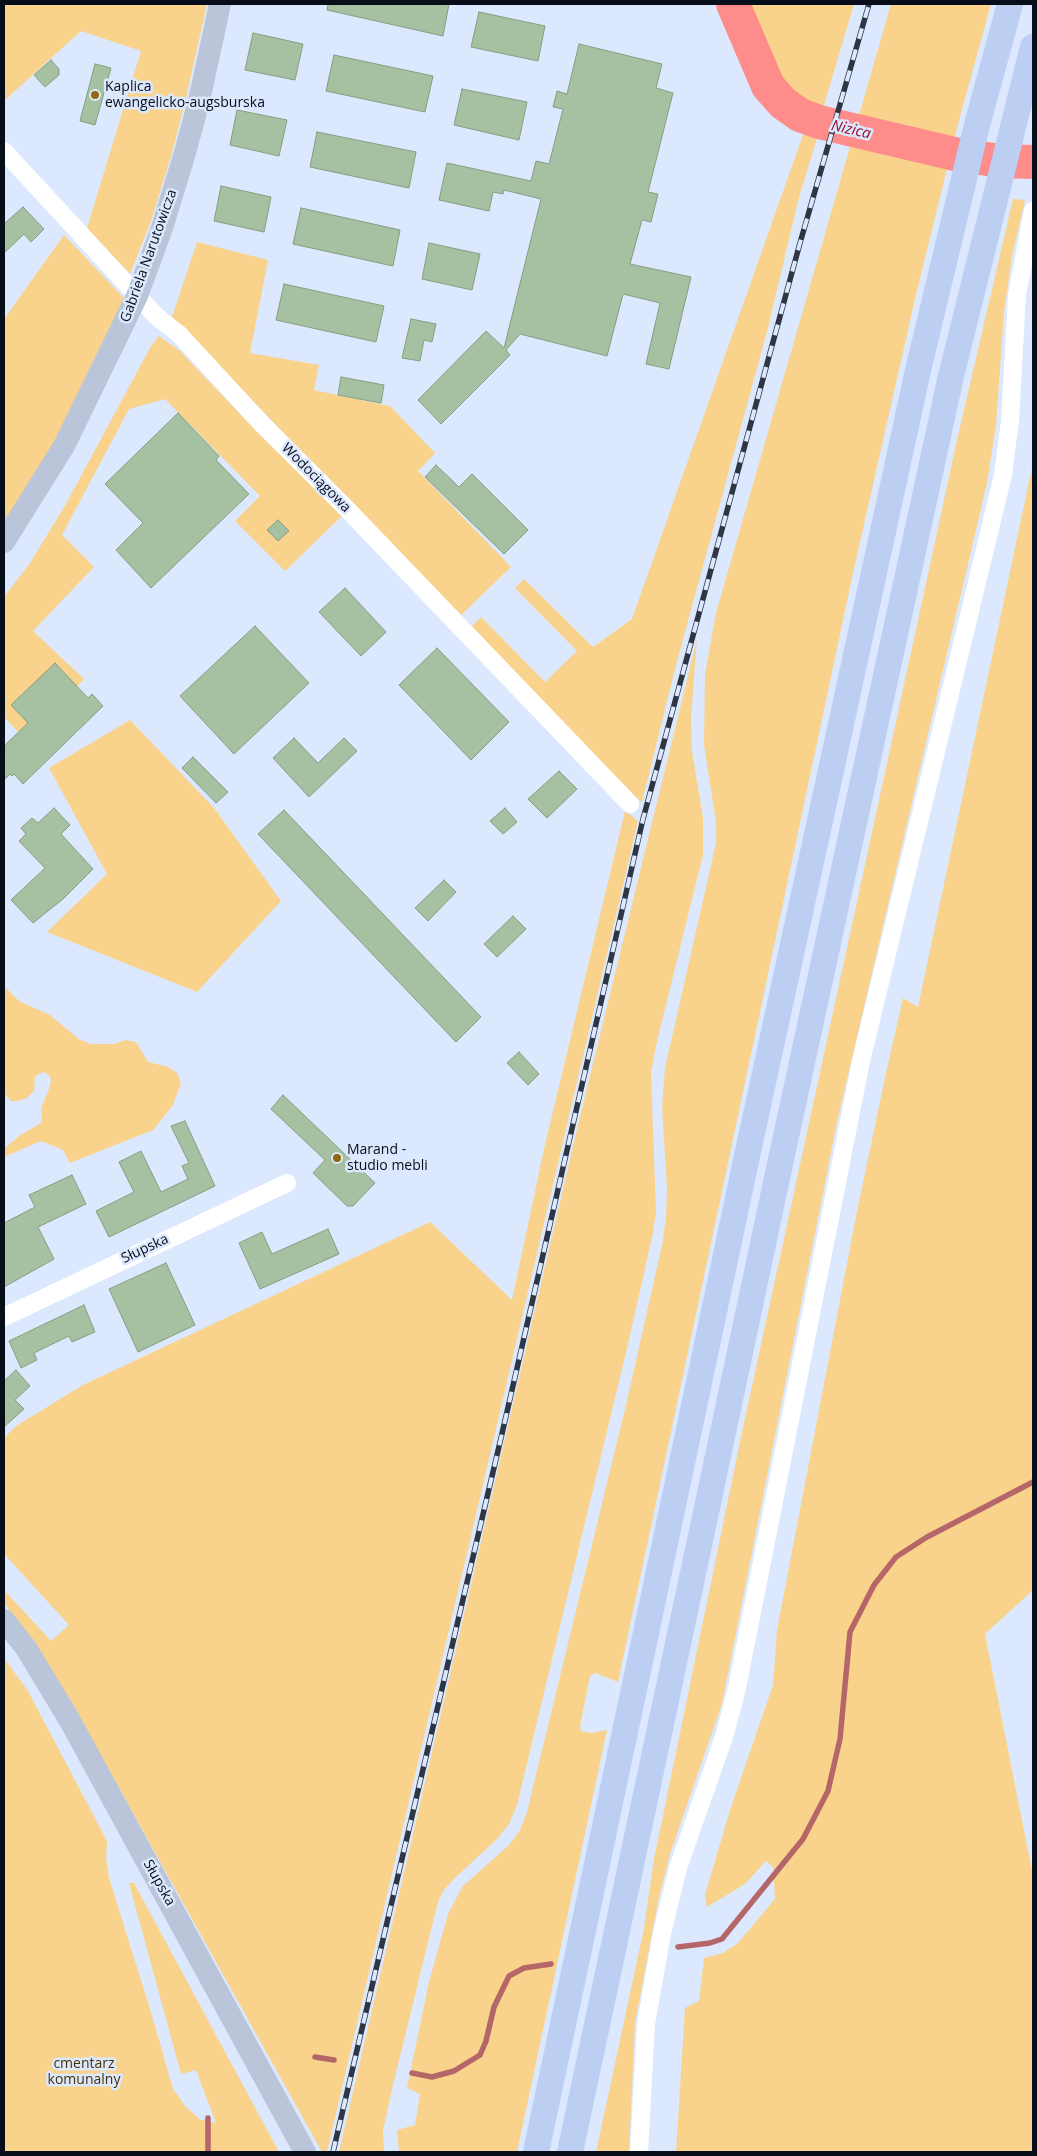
<!DOCTYPE html>
<html>
<head>
<meta charset="utf-8">
<style>
	body { margin:0 }
	#map { position:relative; width:1037px; height:2156px; overflow:hidden; background:#dce8fd; font-family:"Open Sans",sans-serif }
	canvas { display:block }
	.frame { position:absolute; inset:0; border:5px solid #080e19; pointer-events:none }
</style>
</head>
<body>
<div id="map">
<canvas width="1037" height="2156"></canvas>
<div class="frame"></div>
</div>
<script>
const ctx = document.querySelector('canvas').getContext('2d');
ctx.lineJoin = 'round';
function fillPath(path, color) {
  ctx.fillStyle = color;
  ctx.fill(path, 'evenodd');
}
function shape(rows) {
  const path = new Path2D();
  for (const r of rows) {
    path.moveTo(r[0], r[1]);
    for (let i = 2; i < r.length; i += 2) path.lineTo(r[i], r[i + 1]);
  }
  return path;
}
function strokePath(path, color, width, dash) {
  ctx.strokeStyle = color;
  ctx.lineWidth = width;
  ctx.lineCap = dash ? 'butt' : 'round';
  ctx.setLineDash(dash || []);
  ctx.stroke(path);
}
function label(font, color, halo, rows, align = 'center') {
  ctx.font = font + ' "Open Sans",sans-serif';
  ctx.lineWidth = 5;
  ctx.setLineDash([]);
  ctx.textBaseline = 'middle';
  ctx.strokeStyle = halo;
  ctx.fillStyle = color;
  for (const [text, x, y, turn = 0] of rows) {
    ctx.save();
    ctx.translate(x, y);
    ctx.rotate((+turn || 0) * Math.PI / 180);
    ctx.textAlign = isNaN(turn) ? turn : align;
    if (halo) ctx.strokeText(text, 0, 0);
    ctx.fillText(text, 0, 0);
    ctx.restore();
  }
}
fillPath(shape([
	[4,4,207,4,186,98,172,153,150,224,130,274,87,228,141,51,81,31,4,101],
	[745,4,854,4,822,112,805,105,791,95,778,80],
	[891,4,991,4,958,124,915,299,853,573,618,1682,595,1673,590,1676,580,1726,581,1731,591,1733,607,1730,517,2152,399,2152,397,2130,415,2125,420,2094,407,2088,429,1982,448,1914,462,1887,509,1845,520,1830,527,1812,626,1405,662,1245,666,1217,667,1188,662,1107,665,1068,716,843,716,822,704,745,705,674,716,613],
	[804,132,817,138,798,201,768,328,676,665,642,802,628,791,471,627,481,617,545,682,577,651,515,588,524,579,593,647,632,619],
	[1013,199,1025,200,1012,256,1004,312,996,425,987,483,837,1122,722,1704,670,1854,659,1897,635,2023,629,2152,596,2152,644,1928,654,1859,741,1437,957,440],
	[64,235,124,298,55,441,4,525,4,319],
	[197,242,268,260,250,353,319,365,314,390,390,406,435,453,418,471,511,567,460,616,172,317],
	[159,336,180,351,262,437,343,515,285,571,235,521,260,496,165,399,129,409,62,535,94,567,33,631,84,679,28,742,4,717,4,597,30,563,66,504,151,346],
	[1033,463,1033,1590,985,1634,1033,1876,1033,2152,676,2152,685,2008,699,2001,704,1958,723,1953,737,1944,775,1899,773,1867,766,1861,745,1884,707,1907,705,1895,730,1810,773,1685,777,1630,857,1211,886,1073,903,998,918,1007],
	[697,639,691,718,692,751,703,818,703,855,657,1041,651,1073,656,1211,653,1233,628,1344,517,1805,509,1824,498,1838,455,1878,444,1890,438,1902,392,2089,383,2131,384,2152,339,2152,578,1125],
	[130,720,214,808,281,901,197,992,47,932,107,874,49,768],
	[625,811,638,821,327,2152,322,2152,66,1693,15,1617,4,1603,4,1590,51,1641,69,1625,4,1554,4,1438,16,1426,83,1385,430,1222,512,1300,544,1149],
	[4,986,19,1001,50,1015,79,1039,90,1044,114,1044,125,1040,136,1042,148,1062,168,1067,177,1073,181,1083,173,1105,153,1130,70,1163,63,1150,41,1141,4,1157,5,1148,19,1136,41,1123,42,1117,41,1108,49,1089,51,1080,49,1075,44,1072,39,1074,35,1077,34,1091,27,1098,18,1101,11,1101,4,1093],
	[4,1658,28,1691,107,1841,106,1858,109,1878,151,2012,173,2089,186,2107,201,2120,216,2123,196,2070,181,2074,129,1883,134,1883,279,2152,4,2152]
]), '#f9d38c');
strokePath(shape([
	[678,1947,710,1943,722,1939,803,1839,828,1791,840,1739,850,1632,874,1585,896,1557,927,1537,1033,1482],
	[315,2057,334,2060],
	[412,2073,432,2077,454,2071,480,2055,486,2041,494,2007,509,1976,524,1968,551,1964],
	[208,2152,208,2118]
]), '#b46668', 5.5);
strokePath(shape([
	[733,4,768,86,783,103,800,115,819,122,959,155,1001,161,1033,162]
]), '#fd8c8a', 34);
const building = shape([
	[328,4,449,4,443,36,327,10,328,4],
	[479,12,545,26,538,61,471,47,479,12],
	[253,33,303,44,295,80,245,70,253,33],
	[579,44,662,64,656,88,673,93,648,192,658,194,651,222,642,220,630,264,691,277,669,369,646,364,660,303,623,294,607,356,520,334,506,350,510,355,441,424,418,400,486,331,504,348,541,199,504,190,503,194,493,192,489,211,439,200,447,163,531,181,536,161,549,164,563,109,553,107,557,91,567,94,579,44],
	[334,55,433,76,425,112,326,91,334,55],
	[51,60,59,69,59,75,45,87,34,75,51,60],
	[95,64,111,68,95,125,80,121,95,64],
	[462,89,527,102,519,140,454,125,462,89],
	[237,110,287,120,279,156,230,145,237,110],
	[317,132,416,152,409,188,310,167,317,132],
	[221,186,271,197,264,232,214,221,221,186],
	[23,207,44,229,31,242,24,234,4,253,4,224,23,207],
	[301,208,400,230,393,266,293,244,301,208],
	[429,243,480,254,472,290,422,279,429,243],
	[284,284,384,306,376,342,276,320,284,284],
	[411,319,436,324,432,342,424,340,420,361,402,358,411,319],
	[341,377,384,385,381,403,338,395,341,377],
	[178,413,219,456,216,460,249,494,151,588,116,550,143,523,105,484,178,413],
	[436,465,459,487,472,474,528,530,504,554,425,477,436,465],
	[278,520,289,531,278,541,267,530,278,520],
	[345,588,386,632,361,656,319,612,345,588],
	[255,626,309,683,234,754,180,696,255,626],
	[437,648,509,722,471,760,399,685,437,648],
	[55,663,88,698,92,694,103,706,23,784,14,774,12,776,10,774,4,780,4,746,28,723,11,705,55,663],
	[294,738,318,763,344,738,357,751,309,797,273,758,294,738],
	[193,757,228,792,216,803,182,768,193,757],
	[559,771,577,789,547,818,528,799,559,771],
	[54,808,70,825,61,834,93,869,63,899,33,923,11,900,45,868,19,841,26,834,21,828,32,818,38,823,54,808],
	[505,808,517,822,503,834,490,821,505,808],
	[284,810,481,1017,456,1042,258,834,284,810],
	[444,880,456,892,428,921,415,908,444,880],
	[513,916,526,929,497,957,484,944,513,916],
	[519,1052,539,1074,528,1085,507,1063,519,1052],
	[283,1095,375,1183,353,1206,347,1206,313,1173,325,1160,271,1109,283,1095],
	[185,1121,215,1186,109,1237,96,1211,134,1192,119,1162,141,1151,161,1192,188,1179,182,1166,189,1163,171,1126,185,1121],
	[72,1175,86,1204,38,1227,54,1259,4,1287,4,1223,35,1207,29,1195,72,1175],
	[328,1229,339,1254,260,1289,239,1243,262,1232,272,1254,328,1229],
	[166,1263,195,1325,138,1352,109,1289,166,1263],
	[84,1305,95,1332,72,1342,69,1336,34,1353,37,1360,21,1368,9,1341,84,1305],
	[16,1370,30,1386,15,1400,24,1409,4,1427,4,1381,16,1370]
]);
fillPath(building, '#a6c0a2');
strokePath(building, '#859e81', 1);
strokePath(shape([
	[4,151,157,317,179,334,261,423,346,508,630,804],
	[4,1317,287,1183],
	[639,2152,646,2024,662,1933,678,1868,725,1734,737,1688,861,1061,1003,475,1010,421,1017,295,1033,211]
]), '#fff', 18);
strokePath(shape([
	[4,542,64,446,137,296,162,228,184,156,199,101,220,4],
	[4,1620,26,1648,69,1719,305,2152]
]), '#bbc5d9', 22);
strokePath(shape([
	[536,2152,747,1156,919,366,977,125,1010,4],
	[570,2152,780,1164,951,376,1033,47]
]), '#bccff2', 26);
const rail = shape([
	[333,2152,501,1438,643,819,800,243,869,4]
]);
strokePath(rail, '#2f3643', 5.5);
strokePath(rail, '#dce8fd', 4, [11]);
for (const [x, y, r, color] of [
	[95,95,5,"#8f690e"],
	[337,1158,5,"#8f690e"]
]) {
  const dot = new Path2D();
  dot.arc(x, y, r, 0, 2 * Math.PI);
  ctx.fillStyle = color;
  ctx.fill(dot);
  strokePath(dot, '#dce8fd', 2);
}
label('14px', '#080e19', '#dce8fd', [
	["Kaplica",105,87],
	["ewangelicko-augsburska",105,103],
	["Marand -",347,1150],
	["studio mebli",347,1166]
], 'left');
label('14px', '#080e19', '#dce8fd', [
	["Gabriela Narutowicza",149,256,-70],
	["Wodociągowa",316,478,45],
	["Słupska",145,1249,-25],
	["Słupska",159,1883,61]
]);
label('14px', '#463102', '#dce8fd', [
	["cmentarz",84,2064],
	["komunalny",84,2080]
]);
label('italic 15px', '#94071f', '#dce8fd', [
	["Nizica",851,130,13]
]);
</script>
</body>
</html>
